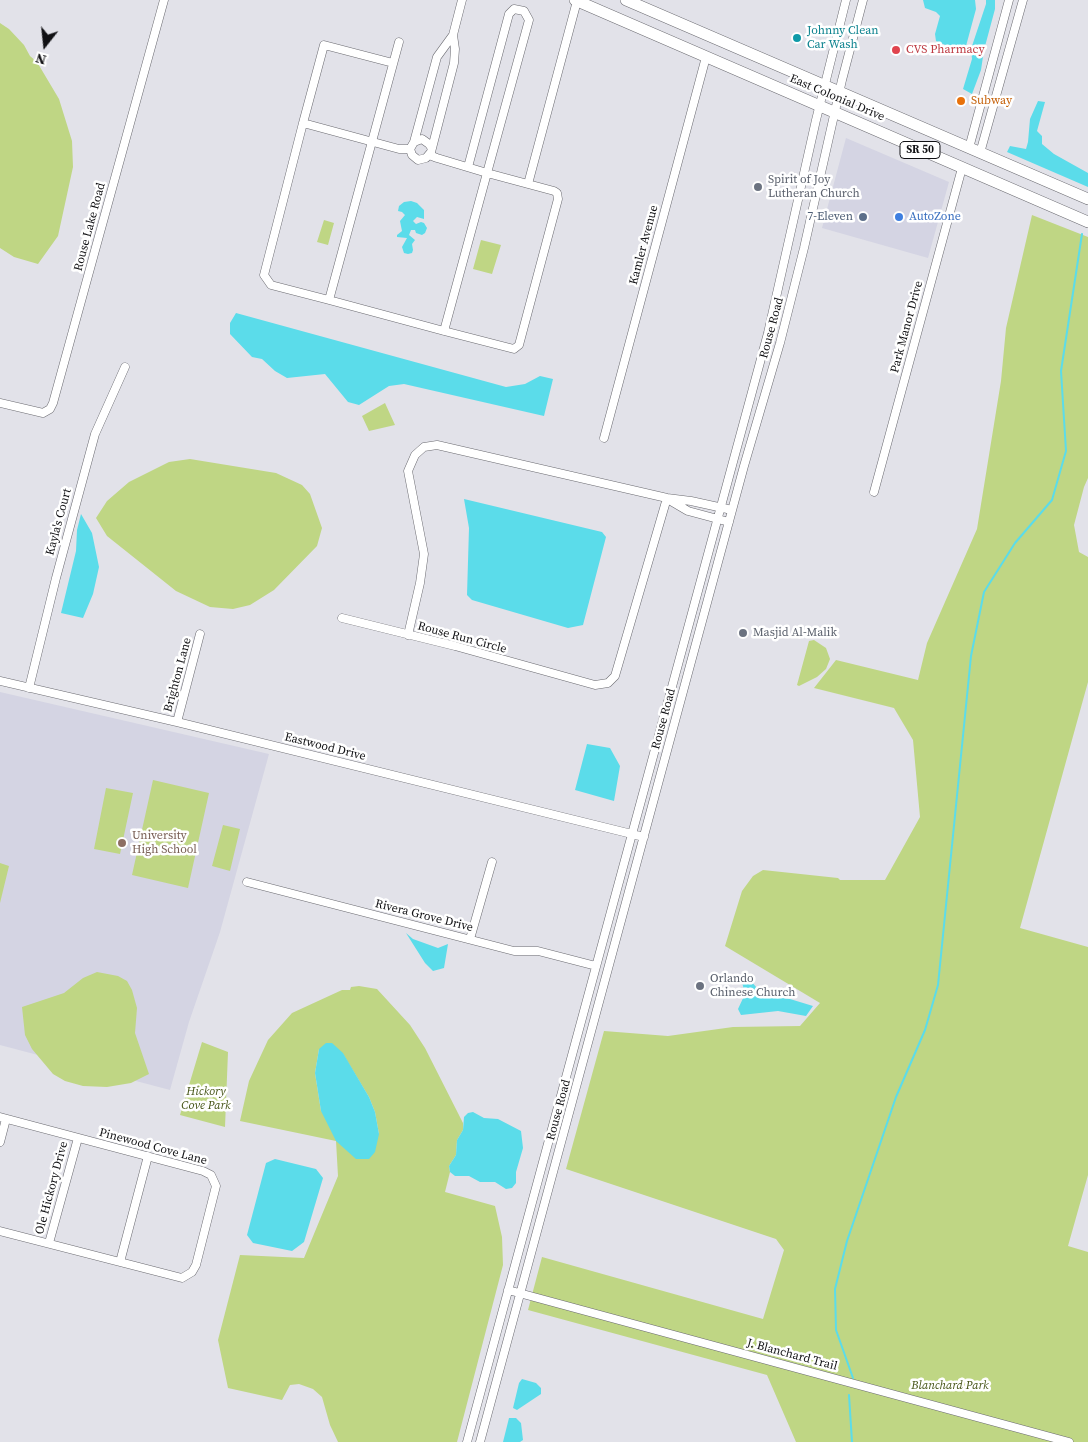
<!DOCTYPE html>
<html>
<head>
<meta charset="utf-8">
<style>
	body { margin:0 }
	#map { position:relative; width:1088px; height:1442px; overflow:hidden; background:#e2e2e9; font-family:"Source Serif 4",serif }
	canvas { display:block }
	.north { position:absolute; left:20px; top:20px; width:50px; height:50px; -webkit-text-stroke:4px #fff; paint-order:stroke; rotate:196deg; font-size:14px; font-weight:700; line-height:20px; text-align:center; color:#111114 }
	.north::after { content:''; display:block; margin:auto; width:18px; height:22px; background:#111114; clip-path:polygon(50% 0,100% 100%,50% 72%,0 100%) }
</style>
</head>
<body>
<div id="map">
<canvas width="1088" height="1442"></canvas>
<div class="north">N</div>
</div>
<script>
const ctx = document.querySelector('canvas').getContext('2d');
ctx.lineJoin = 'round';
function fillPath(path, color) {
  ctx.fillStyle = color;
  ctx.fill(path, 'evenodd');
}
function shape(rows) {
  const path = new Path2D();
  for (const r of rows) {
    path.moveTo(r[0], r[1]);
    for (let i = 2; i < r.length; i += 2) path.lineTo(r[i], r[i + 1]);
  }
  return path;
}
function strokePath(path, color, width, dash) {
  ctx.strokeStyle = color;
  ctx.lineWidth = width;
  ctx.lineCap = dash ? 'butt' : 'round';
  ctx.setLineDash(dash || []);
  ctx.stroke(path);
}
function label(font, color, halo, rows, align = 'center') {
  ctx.font = font + ' "Source Serif 4",serif';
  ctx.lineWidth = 5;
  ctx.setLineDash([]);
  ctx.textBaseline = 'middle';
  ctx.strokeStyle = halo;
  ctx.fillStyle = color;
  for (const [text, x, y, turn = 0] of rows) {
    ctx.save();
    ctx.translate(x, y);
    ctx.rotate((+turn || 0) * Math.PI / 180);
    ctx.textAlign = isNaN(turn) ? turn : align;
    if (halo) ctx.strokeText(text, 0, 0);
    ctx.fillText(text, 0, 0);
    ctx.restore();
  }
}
fillPath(shape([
	[846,138,949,182,928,258,822,228],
	[0,692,269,754,220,932,189,1022,170,1090,0,1045]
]), '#d4d4e3');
fillPath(shape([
	[0,23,9,29,24,45,30,56,37,62,59,99,72,141,73,167,58,236,38,264,14,257,0,248],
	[1032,215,1088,237,1088,478,1084,487,1074,525,1079,552,1088,557,1088,682,1020,928,1088,947,1088,1175,1068,1246,1088,1252,1088,1442,796,1442,767,1375,528,1310,542,1257,763,1319,784,1250,776,1239,566,1169,604,1031,668,1036,733,1027,800,1026,820,1003,725,946,742,891,753,876,763,870,838,878,840,880,885,880,920,817,913,740,894,708,814,688,836,660,918,680,927,643,977,529,1001,381,1006,328],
	[324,220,334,223,328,245,317,242],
	[481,240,501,245,492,274,473,269],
	[385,403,395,425,369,431,362,416],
	[190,459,276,473,302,485,310,494,322,528,317,546,274,590,250,605,233,609,210,607,176,591,107,536,96,518,107,501,129,482,169,462],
	[814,640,826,648,830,659,826,669,817,677,799,686,797,685,809,641],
	[153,780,209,793,188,888,132,875],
	[106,788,133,793,120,854,94,849],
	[223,825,240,829,230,871,212,866],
	[0,863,9,866,0,903],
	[97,972,118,976,127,981,132,990,137,1008,135,1033,149,1074,131,1083,107,1087,83,1086,65,1081,53,1074,32,1049,25,1035,22,1007,64,993,83,978],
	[359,986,377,989,410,1025,425,1048,463,1123,463,1130,457,1140,456,1155,449,1166,450,1172,445,1192,495,1206,502,1237,503,1265,457,1442,338,1442,330,1425,322,1397,313,1389,299,1384,290,1385,282,1400,228,1388,218,1340,240,1255,304,1258,338,1176,336,1141,240,1121,249,1081,268,1040,292,1013,342,990,350,990,351,987],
	[319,1049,343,1054,369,1097,375,1112,379,1134,321,1111,315,1073],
	[202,1042,228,1052,225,1127,180,1115]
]), '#bfd684');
fillPath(shape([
	[923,0,975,0,976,9,966,46,957,50,936,41,935,34,940,16,936,12,925,8],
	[986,0,995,0,995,9,984,50,981,70,972,94,963,89,972,59,971,49,986,4],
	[1038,101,1045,102,1037,131,1042,136,1042,144,1054,154,1088,173,1088,187,1007,152,1010,146,1026,149,1028,142,1030,119],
	[411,201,417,203,424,210,424,219,417,217,413,221,416,224,421,222,424,223,427,228,425,233,422,235,416,233,415,230,411,230,409,235,415,240,412,244,413,250,412,253,408,254,404,253,402,247,407,238,397,237,397,235,402,231,400,221,405,215,402,212,398,211,399,206,404,202],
	[236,313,506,387,525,384,540,376,553,379,544,416,404,384,389,386,359,405,348,402,325,374,287,378,275,371,262,359,252,357,230,334,230,323],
	[464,499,602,532,606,537,583,625,568,628,472,600,467,595,469,528],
	[81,514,92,533,99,567,93,594,83,618,61,613,76,551,77,530],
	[587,744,610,748,620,766,614,801,575,790],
	[406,933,413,939,438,948,448,944,444,968,433,971,425,963],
	[750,980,764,996,790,999,813,1006,806,1016,778,1011,741,1015,738,1009,745,994,742,982],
	[326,1043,332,1043,343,1053,369,1097,375,1112,379,1134,375,1152,369,1159,356,1159,336,1141,321,1111,315,1073,319,1049],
	[473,1112,484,1118,498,1119,521,1131,523,1148,516,1172,516,1183,512,1188,506,1189,495,1182,480,1182,469,1176,455,1176,450,1172,449,1166,456,1155,457,1140,463,1130,464,1117,468,1113],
	[275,1159,316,1169,323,1178,304,1242,292,1251,253,1243,247,1235,266,1163],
	[522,1379,536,1383,541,1388,541,1394,517,1410,513,1408,519,1383],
	[509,1418,516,1418,521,1423,523,1440,520,1442,503,1442]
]), '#5bdcea');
strokePath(shape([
	[853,1378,836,1330,835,1289,847,1241,896,1097,925,1030,938,985,971,656,984,592,1015,543,1052,500,1066,451,1061,371,1082,234],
	[849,1395,852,1442]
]), '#5bdcea', 2);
const minor = shape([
	[399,42,329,300,444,331,487,173,554,191,557,193,558,199,519,345,514,349,444,331],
	[393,63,324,45,303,123,399,149,410,149],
	[303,123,264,275,271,285,329,300],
	[414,142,437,57,453,35],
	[431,147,429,144,422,139,414,142,410,149,412,155,418,160,426,158,431,152,454,63,455,49,453,35,462,0],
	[969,148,1009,0],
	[980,153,1023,0],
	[429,155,437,158,487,173,529,20,524,11,514,9,509,14,468,167],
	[528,184,577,1],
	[0,403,43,413,50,409,53,403,164,0],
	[604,438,706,57],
	[874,492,962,168],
	[671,501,688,511,729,522],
	[342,618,455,646,595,685,608,683,615,676,667,498],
	[408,635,420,583,424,554,408,471,415,455,424,447,437,445,667,498,691,501,732,510],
	[0,681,177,722,644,837],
	[29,688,56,578,95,434,125,367],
	[177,722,200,634],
	[247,882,514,951,538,951,596,966],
	[470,939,492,862],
	[0,1117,203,1171,211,1175,216,1186,196,1265,192,1272,182,1278,0,1231],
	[0,1142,6,1119],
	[49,1243,78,1138],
	[120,1262,148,1156],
	[508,1290,1069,1442],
	[467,1442,768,333,816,120,846,0],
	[480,1442,744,466,780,343,804,248,842,80,863,0]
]);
const highway = shape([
	[575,0,1088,222],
	[626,0,1088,199]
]);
strokePath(minor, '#6b6b71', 9);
strokePath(highway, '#6b6b71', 12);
strokePath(minor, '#fff', 8);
strokePath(highway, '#fff', 11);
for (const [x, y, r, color] of [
	[797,38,5,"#0f9aa8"],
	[896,50,5,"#e0444e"],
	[961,101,5,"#e8710a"],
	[758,187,5,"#6b7280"],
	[863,217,5,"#5c6f8a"],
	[899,217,5,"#3f7fe0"],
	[743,633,5,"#6b7280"],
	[122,843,5,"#8d6e63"],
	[700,986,5,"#6b7280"]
]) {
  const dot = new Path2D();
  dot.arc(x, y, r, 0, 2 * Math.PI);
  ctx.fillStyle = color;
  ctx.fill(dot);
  strokePath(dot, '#fff', 2);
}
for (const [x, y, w] of [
	[920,150,40]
]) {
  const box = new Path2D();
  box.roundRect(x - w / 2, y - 8.5, w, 17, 4);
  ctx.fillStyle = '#fff';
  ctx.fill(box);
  strokePath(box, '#111114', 1);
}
label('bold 11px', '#111114', null, [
	["SR 50",920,150]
]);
label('12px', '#0d838f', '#fff', [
	["Johnny Clean",807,31],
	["Car Wash",807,45]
], 'left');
label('12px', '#be3a42', '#fff', [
	["CVS Pharmacy",906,50]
], 'left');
label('12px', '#111114', '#fff', [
	["East Colonial Drive",837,98,23],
	["Rouse Lake Road",90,227,-75],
	["Kamler Avenue",644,245,-75],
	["Park Manor Drive",907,327,-75],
	["Rouse Road",772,328,-75],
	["Kayla's Court",59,522,-75],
	["Rouse Run Circle",462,638,15],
	["Brighton Lane",178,675,-75],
	["Rouse Road",664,719,-75],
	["Eastwood Drive",325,747,14],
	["Rivera Grove Drive",424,916,14],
	["Rouse Road",559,1110,-75],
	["Pinewood Cove Lane",153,1147,15],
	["Ole Hickory Drive",52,1188,-75],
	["J. Blanchard Trail",792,1355,15]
]);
label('12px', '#c56008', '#fff', [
	["Subway",971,101]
], 'left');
label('12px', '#5b616d', '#fff', [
	["Spirit of Joy",768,180],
	["Lutheran Church",768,194],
	["Masjid Al-Malik",753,633],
	["Orlando",710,979],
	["Chinese Church",710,993]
], 'left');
label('12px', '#4e5e75', '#fff', [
	["7-Eleven",853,217]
], 'right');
label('12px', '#366cbe', '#fff', [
	["AutoZone",909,217]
], 'left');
label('12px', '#785e54', '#fff', [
	["University",132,836],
	["High School",132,850]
], 'left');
label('italic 12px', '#455416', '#fff', [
	["Hickory",206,1092],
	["Cove Park",206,1106],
	["Blanchard Park",950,1386]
]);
</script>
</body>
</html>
